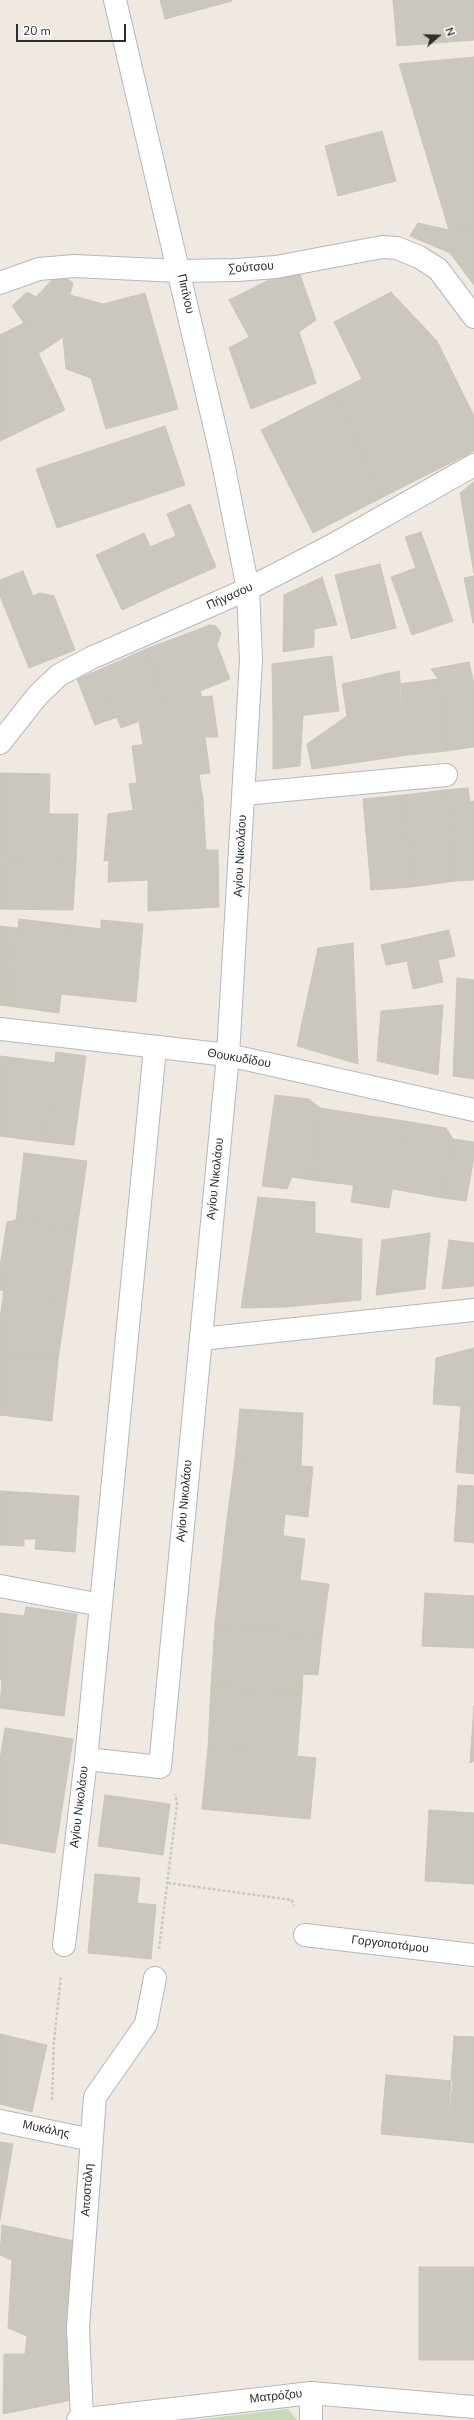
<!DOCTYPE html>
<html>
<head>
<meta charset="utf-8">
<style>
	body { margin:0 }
	#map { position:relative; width:474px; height:2420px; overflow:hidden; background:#efe9e1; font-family:"Nunito Sans",sans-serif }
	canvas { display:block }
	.north { position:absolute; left:418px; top:16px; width:40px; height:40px; -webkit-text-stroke:3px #fff; paint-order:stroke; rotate:70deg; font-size:11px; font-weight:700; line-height:16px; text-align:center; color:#2e2e2e }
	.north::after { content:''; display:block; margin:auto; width:14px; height:18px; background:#2e2e2e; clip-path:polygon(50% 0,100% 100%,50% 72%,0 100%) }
	.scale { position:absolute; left:16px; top:24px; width:110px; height:18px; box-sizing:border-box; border:2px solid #2e2e2e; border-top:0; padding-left:5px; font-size:12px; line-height:14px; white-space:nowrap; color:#2e2e2e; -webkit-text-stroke:3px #fff; paint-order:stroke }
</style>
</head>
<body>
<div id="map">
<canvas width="474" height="2420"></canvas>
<div class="north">N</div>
<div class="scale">20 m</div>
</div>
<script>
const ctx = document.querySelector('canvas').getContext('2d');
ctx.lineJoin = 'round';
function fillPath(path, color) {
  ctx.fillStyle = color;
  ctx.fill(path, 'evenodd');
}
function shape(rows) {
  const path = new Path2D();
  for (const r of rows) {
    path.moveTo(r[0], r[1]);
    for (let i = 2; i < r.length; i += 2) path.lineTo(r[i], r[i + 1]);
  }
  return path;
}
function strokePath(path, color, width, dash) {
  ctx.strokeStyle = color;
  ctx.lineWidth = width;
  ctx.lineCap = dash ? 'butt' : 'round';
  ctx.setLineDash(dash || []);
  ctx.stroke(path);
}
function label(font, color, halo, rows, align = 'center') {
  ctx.font = font + ' "Nunito Sans",sans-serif';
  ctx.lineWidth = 3;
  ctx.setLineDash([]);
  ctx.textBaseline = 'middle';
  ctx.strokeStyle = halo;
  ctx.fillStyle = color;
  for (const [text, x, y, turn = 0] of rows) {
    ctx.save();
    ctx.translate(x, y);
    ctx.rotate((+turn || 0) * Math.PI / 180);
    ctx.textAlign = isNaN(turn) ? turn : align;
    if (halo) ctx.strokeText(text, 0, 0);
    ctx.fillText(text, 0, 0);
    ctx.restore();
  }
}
fillPath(shape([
	[288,2409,297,2420,195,2420]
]), '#c8d9b8');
const building = shape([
	[160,0,232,0,232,1,165,19,160,0],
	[393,0,474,0,474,40,397,46,393,0],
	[474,57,474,229,449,230,399,64,474,57],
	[382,131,396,181,338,196,325,146,382,131],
	[418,223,449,230,474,229,474,285,450,253,410,236,418,223],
	[297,266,316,320,299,332,316,383,251,409,229,348,249,337,229,300,297,266],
	[63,276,73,283,70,295,103,304,145,293,178,409,106,429,91,378,66,369,63,337,38,354,24,323,12,306,27,292,36,297,54,278,63,276],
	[391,292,437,341,362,379,334,322,391,292],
	[24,323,65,410,0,441,0,335,24,323],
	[437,341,474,416,474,451,385,496,332,394,437,341],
	[332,394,385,496,313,533,261,430,332,394],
	[165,426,185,485,57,528,36,469,165,426],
	[474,482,474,573,460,493,474,482],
	[190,504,216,567,169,588,150,547,176,536,167,514,190,504],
	[421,532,453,621,412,635,391,577,416,568,405,537,421,532],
	[144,533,169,588,122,610,96,555,144,533],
	[380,564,396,628,351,639,335,575,380,564],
	[23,571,33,596,40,593,54,596,75,650,29,668,0,596,0,580,23,571],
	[474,576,474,623,473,623,464,578,474,576],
	[322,577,337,625,314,629,314,647,283,652,284,595,322,577],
	[210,625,216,626,221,633,217,645,230,679,200,691,202,697,170,710,146,649,210,625],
	[146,649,170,710,121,728,99,670,146,649],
	[332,656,339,711,273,719,272,664,332,656],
	[469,662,474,683,474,747,446,751,438,679,431,669,469,662],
	[99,670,117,717,95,725,77,679,99,670],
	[399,671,408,755,312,769,307,744,347,716,342,684,399,671],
	[438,679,446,751,408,755,399,684,438,679],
	[212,696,218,737,205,737,143,745,139,721,202,697,212,696],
	[303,715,300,766,273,769,273,719,303,715],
	[205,737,210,773,137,783,132,746,205,737],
	[0,773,50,774,49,814,78,814,76,862,0,859,0,773],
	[199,774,203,800,133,810,129,784,199,774],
	[468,788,470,802,474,801,474,880,455,881,446,790,468,788],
	[446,790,455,881,412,887,404,795,446,790],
	[404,795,412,887,371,890,363,799,404,795],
	[203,800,206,850,104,861,108,814,203,800],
	[206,850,218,850,219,907,148,911,148,880,108,882,109,860,206,850],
	[0,859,76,862,73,910,0,909,0,859],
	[19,919,69,925,59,1013,8,1006,19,919],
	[101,920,143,924,136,1002,60,994,69,925,101,929,101,920],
	[0,926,18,928,8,1006,0,1005,0,926],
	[449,930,455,956,438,960,443,982,413,989,407,961,386,965,381,945,449,930],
	[353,943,358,1064,297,1046,318,948,353,943],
	[457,978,474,980,474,1079,453,1076,457,978],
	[443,1005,438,1075,377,1061,381,1011,443,1005],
	[56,1052,86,1056,74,1145,45,1142,56,1052],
	[0,1056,55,1063,45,1142,0,1136,0,1056],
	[275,1095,309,1099,320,1108,311,1180,292,1177,287,1189,262,1186,275,1095],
	[320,1108,364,1115,353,1185,311,1180,320,1108],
	[364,1115,404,1121,389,1208,351,1202,364,1115],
	[404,1121,446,1128,453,1139,443,1198,393,1189,404,1121],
	[453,1139,474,1142,474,1157,466,1201,443,1198,453,1139],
	[24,1153,87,1161,77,1229,16,1220,24,1153],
	[258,1197,315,1202,315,1233,362,1239,361,1300,285,1307,241,1308,258,1197],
	[16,1220,77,1229,67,1299,0,1290,0,1267,7,1222,16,1220],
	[430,1233,425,1289,376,1295,382,1240,430,1233],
	[449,1240,474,1243,474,1286,442,1289,449,1240],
	[4,1290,67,1299,58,1360,0,1353,0,1319,4,1290],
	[474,1348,474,1407,433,1404,436,1358,474,1348],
	[0,1353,58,1360,52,1421,0,1415,0,1353],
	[461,1406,474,1407,474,1474,456,1472,461,1406],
	[240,1409,303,1413,301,1466,235,1459,240,1409],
	[235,1459,313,1467,308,1517,285,1514,283,1536,226,1527,235,1459],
	[458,1485,474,1486,474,1543,454,1541,458,1485],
	[0,1491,79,1496,75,1552,35,1549,36,1539,24,1539,24,1546,0,1545,0,1491],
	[226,1527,305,1539,300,1580,329,1584,322,1636,215,1624,226,1527],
	[425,1593,474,1596,474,1648,422,1646,425,1593],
	[26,1607,77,1614,64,1716,0,1708,2,1680,0,1680,0,1613,24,1616,26,1607],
	[215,1624,322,1636,318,1675,303,1674,302,1693,211,1686,215,1624],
	[211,1686,302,1693,297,1756,208,1748,211,1686],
	[474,1706,474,1761,470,1763,474,1706],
	[5,1728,73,1739,55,1853,0,1843,0,1759,5,1728],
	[208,1748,316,1758,310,1819,202,1809,208,1748],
	[105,1795,170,1804,163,1855,98,1846,105,1795],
	[429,1810,474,1813,474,1884,425,1881,429,1810],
	[95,1874,140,1878,137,1903,156,1905,151,1959,88,1953,95,1874],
	[0,2034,47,2045,32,2112,0,2104,0,2034],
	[454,2036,474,2037,474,2143,447,2140,454,2036],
	[386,2075,453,2081,447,2140,381,2134,386,2075],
	[0,2142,13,2144,0,2220,0,2142],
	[2,2225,78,2242,72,2400,3,2414,4,2354,25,2354,27,2336,8,2328,12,2260,0,2255,2,2225],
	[419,2267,474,2267,474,2360,419,2360,419,2267]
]);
fillPath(building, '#cbc7bf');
strokePath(building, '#cbc5ba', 1);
const minor = shape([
	[0,283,39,269,74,266,179,271,237,270,276,267,382,247,397,248,419,257,438,269,474,317],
	[0,743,38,695,59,675,91,658,248,589,331,546,474,465],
	[244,794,446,775],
	[0,1029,228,1055,474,1110],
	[201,1339,474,1310],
	[0,1586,101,1605],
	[86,1759,160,1767,228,1055,251,660,248,589,222,458,115,0],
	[305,1935,474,1955],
	[64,1945,86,1759,155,1048],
	[0,2121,92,2140],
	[82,2419,78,2327,95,2097,146,2024,155,1978],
	[78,2420,311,2393,474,2407],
	[311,2420,311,2393]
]);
strokePath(minor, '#b4b7c1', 24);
strokePath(shape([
	[168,1883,292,1900,294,1906],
	[159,1949,177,1804,175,1794],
	[52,2100,54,2041,61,1976]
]), '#c9c9c9', 2.5, [3, 2]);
strokePath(minor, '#fff', 22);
label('12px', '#2e2e2e', '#fff', [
	["Σούτσου",251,268,-4],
	["Πιπίνου",185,294,77],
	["Πήγασου",230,597,-24],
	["Αγίου Νικολάου",241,856,-87],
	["Θουκυδίδου",239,1059,10],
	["Αγίου Νικολάου",216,1179,-84],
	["Αγίου Νικολάου",185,1501,-85],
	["Αγίου Νικολάου",80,1807,-83],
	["Γοργοποτάμου",390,1945,7],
	["Μυκάλης",46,2130,12],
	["Αποστόλη",88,2190,-86],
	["Ματρόζου",276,2397,-6]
]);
</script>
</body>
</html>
